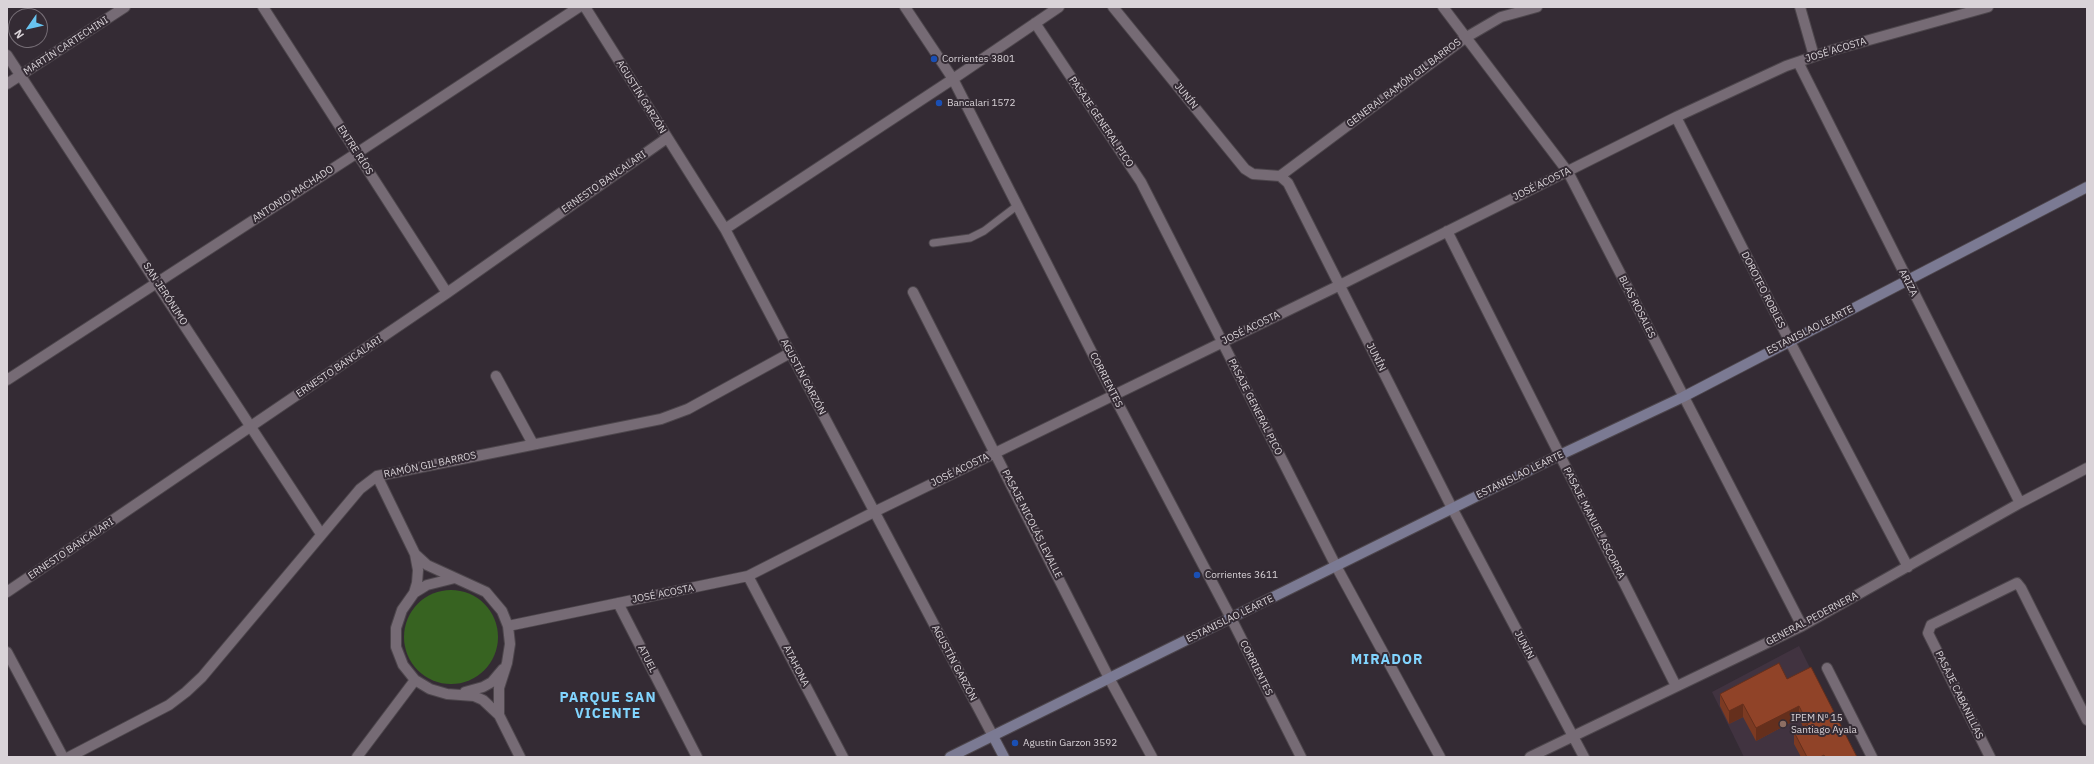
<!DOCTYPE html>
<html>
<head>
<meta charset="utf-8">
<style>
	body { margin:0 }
	#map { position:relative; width:2094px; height:764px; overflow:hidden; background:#342b34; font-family:"IBM Plex Sans",sans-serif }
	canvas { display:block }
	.frame { position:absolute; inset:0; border:8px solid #d9d3d8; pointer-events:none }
	.north { position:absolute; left:8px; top:8px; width:40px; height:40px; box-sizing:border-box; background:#342b34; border:1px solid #766e76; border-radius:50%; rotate:236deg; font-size:11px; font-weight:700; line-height:16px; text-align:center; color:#d9d3d8 }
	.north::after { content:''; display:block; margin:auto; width:14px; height:18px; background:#68c4f0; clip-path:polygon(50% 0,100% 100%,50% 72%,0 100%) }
</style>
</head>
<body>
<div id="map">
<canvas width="2094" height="764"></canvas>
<div class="frame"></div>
<div class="north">N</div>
</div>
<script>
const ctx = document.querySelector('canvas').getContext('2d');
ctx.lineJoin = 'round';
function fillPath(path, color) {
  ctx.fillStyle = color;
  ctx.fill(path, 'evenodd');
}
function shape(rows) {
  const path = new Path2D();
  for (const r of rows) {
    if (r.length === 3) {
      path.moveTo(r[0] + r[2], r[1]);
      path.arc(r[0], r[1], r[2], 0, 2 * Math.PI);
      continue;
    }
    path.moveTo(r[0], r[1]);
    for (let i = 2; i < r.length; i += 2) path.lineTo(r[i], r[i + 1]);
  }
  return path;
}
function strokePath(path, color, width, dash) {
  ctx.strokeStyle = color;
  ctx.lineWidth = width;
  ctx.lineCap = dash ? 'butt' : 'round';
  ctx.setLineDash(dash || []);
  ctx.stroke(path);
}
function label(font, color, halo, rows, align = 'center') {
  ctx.font = font + ' "IBM Plex Sans",sans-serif';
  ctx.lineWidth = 4;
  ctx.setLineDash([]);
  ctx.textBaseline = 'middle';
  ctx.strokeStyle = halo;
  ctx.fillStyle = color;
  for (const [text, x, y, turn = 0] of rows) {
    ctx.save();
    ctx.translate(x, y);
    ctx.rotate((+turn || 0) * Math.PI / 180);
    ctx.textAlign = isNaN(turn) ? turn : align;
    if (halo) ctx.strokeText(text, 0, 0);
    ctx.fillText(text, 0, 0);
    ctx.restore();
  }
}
fillPath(shape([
	[1799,646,1855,757,1744,757,1712,692]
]), '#413340');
fillPath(shape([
	[451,637,47]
]), '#376321');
const service = shape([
	[933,243,970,238,984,231,1018,205]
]);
const minor = shape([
	[263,7,447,293],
	[585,7,725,229,993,736],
	[905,7,953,79,1114,396,1231,618,1301,757],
	[1113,7,1245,169,1253,174,1280,176,1288,183,1452,508,1584,757],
	[1443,7,1568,172,1802,626],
	[1800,7,1814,56],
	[1035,23,1141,182,1336,566,1440,757],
	[7,55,321,534],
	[1798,62,2020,503],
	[7,84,125,7],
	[1676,117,1789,340,1908,567],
	[1280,176,1465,38,1501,17,1537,7],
	[725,229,953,79,1059,7],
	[1447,231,1676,686],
	[913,292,1109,678,1152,757],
	[496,376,533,444],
	[7,380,357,153,579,7],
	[377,476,415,554],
	[748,576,843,757],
	[7,592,447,293,667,138],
	[414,593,427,585,455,578],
	[618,603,697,757],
	[508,626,748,576,874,512,1340,285,1676,117,1786,66,1833,50,1988,7],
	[7,652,63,757],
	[1827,668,1872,757],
	[465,692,483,687,492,682,503,669],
	[499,715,499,688,507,663,510,644,508,626,502,611,486,592,427,565,415,554,418,570,417,583,414,593,402,610,396,628,396,647,403,665,415,680,430,689,447,694,474,696,483,700,499,715,520,757],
	[69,757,169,705,186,692,202,677,360,489,377,476,661,419,688,409,790,353],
	[357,757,415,680],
	[1530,757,1802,626,2020,503,2087,468],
	[1990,757,1928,633,1931,625,2017,583,2021,588,2087,720]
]);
const secondary = shape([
	[993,736,1004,757],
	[950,757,1560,455,1683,397,2087,187]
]);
strokePath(service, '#4d464c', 9);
strokePath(minor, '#4d464c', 12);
strokePath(secondary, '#4d464c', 12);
strokePath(service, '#766b75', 7);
strokePath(minor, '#766b75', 10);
strokePath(secondary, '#7b7a93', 10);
fillPath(shape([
	[1787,679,1857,757,1801,757,1794,744,1794,732,1803,727,1799,718,1756,741,1743,717,1729,724,1720,706,1720,694]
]), '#7c3a22');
fillPath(shape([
	[1743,704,1743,717,1729,724,1729,711],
	[1799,706,1799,718,1756,741,1756,728]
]), '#652f1c');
const building = shape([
	[1779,663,1787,679,1811,667,1857,757,1825,757,1824,755,1820,757,1807,757,1794,732,1808,724,1799,706,1756,728,1743,704,1729,711,1720,694,1779,663]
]);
fillPath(building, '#904328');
strokePath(building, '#652f1c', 1);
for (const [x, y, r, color] of [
	[934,59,4,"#1a4fb4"],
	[939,103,4,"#1a4fb4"],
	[1197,575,4,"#1a4fb4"],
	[1783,724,4,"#8d6e63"],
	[1015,743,4,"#1a4fb4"]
]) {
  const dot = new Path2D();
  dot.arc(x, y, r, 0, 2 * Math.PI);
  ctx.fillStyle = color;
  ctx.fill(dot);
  strokePath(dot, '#342b34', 1.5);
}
label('10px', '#d9d3d8', '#342b34', [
	["MARTÍN CARTECHINI",66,46,-33],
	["JOSÉ ACOSTA",1836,50,-17],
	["GENERAL RAMÓN GIL BARROS",1404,83,-37],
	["JUNÍN",1186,96,51],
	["AGUSTÍN GARZÓN",641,97,58],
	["PASAJE GENERAL PICO",1101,122,56],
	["ENTRE RÍOS",355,150,57],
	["ERNESTO BANCALARI",604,182,-35],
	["JOSÉ ACOSTA",1542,184,-26],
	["ANTONIO MACHADO",293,194,-33],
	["ARIZA",1908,283,63],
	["DOROTEO ROBLES",1763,290,63],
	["SAN JERÓNIMO",165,294,57],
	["BLAS ROSALES",1637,307,63],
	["JOSÉ ACOSTA",1251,328,-26],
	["ESTANISLAO LEARTE",1810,330,-27],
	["JUNÍN",1376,357,63],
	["ERNESTO BANCALARI",339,367,-34],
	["AGUSTÍN GARZÓN",803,377,62],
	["CORRIENTES",1106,380,63],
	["PASAJE GENERAL PICO",1255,407,63],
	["RAMÓN GIL BARROS",430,465,-12],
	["JOSÉ ACOSTA",960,470,-26],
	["ESTANISLAO LEARTE",1520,475,-26],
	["PASAJE MANUEL ASCORRA",1594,523,63],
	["PASAJE NICOLÁS LEVALLE",1032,524,63],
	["ERNESTO BANCALARI",71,549,-34],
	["JOSÉ ACOSTA",663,594,-11],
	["ESTANISLAO LEARTE",1230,619,-26],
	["GENERAL PEDERNERA",1812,619,-28],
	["JUNÍN",1524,645,62],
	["ATUEL",647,659,63],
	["AGUSTÍN GARZÓN",954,663,62],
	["ATAHONA",796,666,63],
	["CORRIENTES",1256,668,63],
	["PASAJE CABANILLAS",1959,695,64]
]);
label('10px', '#d9d3d8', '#342b34', [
	["Corrientes 3801",942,59],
	["Bancalari 1572",947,103],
	["Corrientes 3611",1205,575],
	["IPEM Nº 15",1791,718],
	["Santiago Ayala",1791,730],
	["Agustin Garzon 3592",1023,743]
], 'left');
ctx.letterSpacing = '1px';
label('bold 14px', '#81d4fe', '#342b34', [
	["MIRADOR",1387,660],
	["PARQUE SAN",608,698],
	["VICENTE",608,714]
]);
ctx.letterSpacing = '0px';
</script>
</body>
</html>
